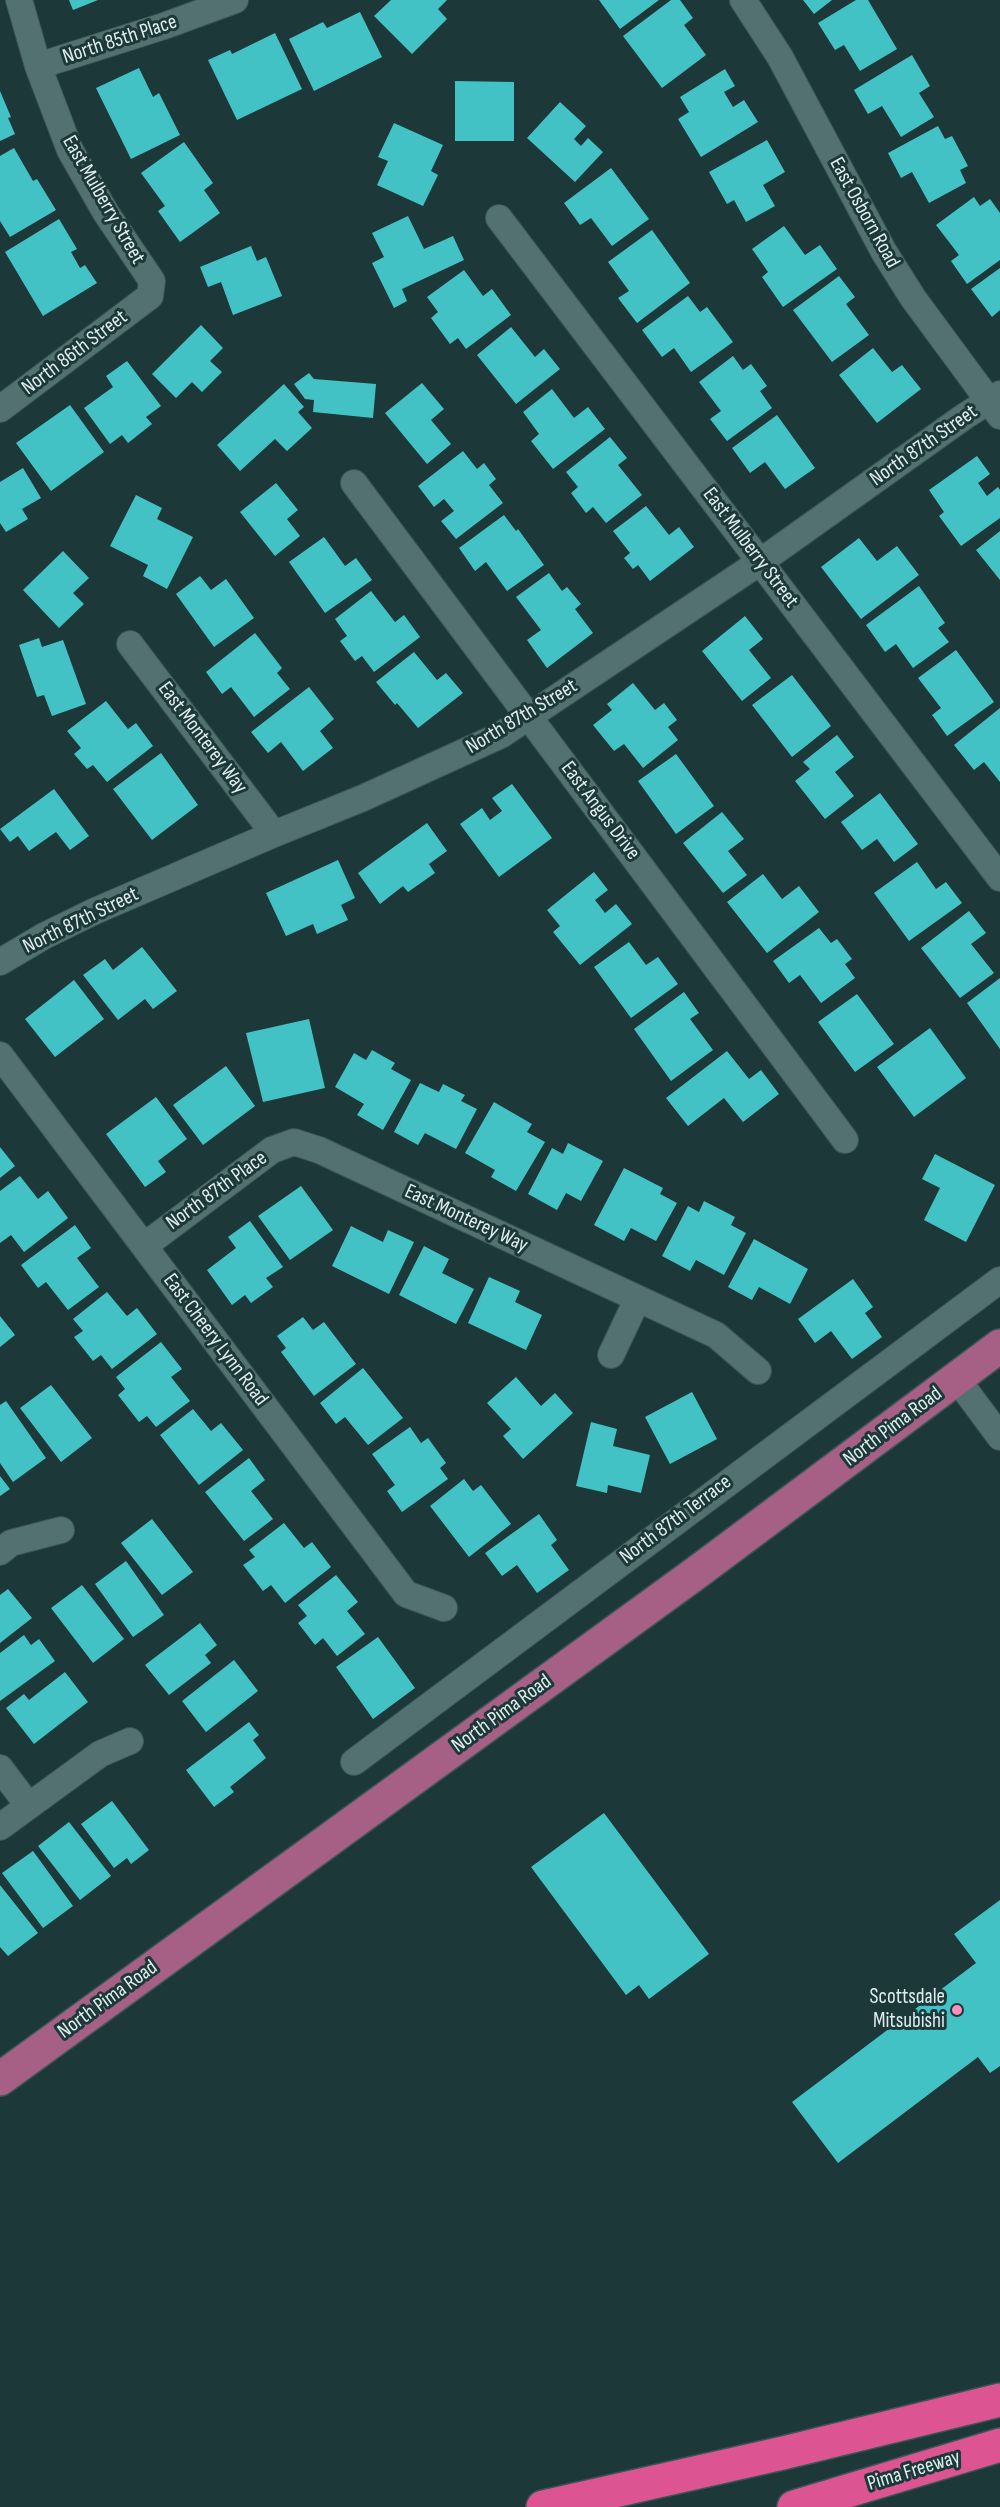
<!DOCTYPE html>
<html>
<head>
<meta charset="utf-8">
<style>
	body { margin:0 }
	canvas { display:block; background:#1c3839 }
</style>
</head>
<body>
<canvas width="1000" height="2507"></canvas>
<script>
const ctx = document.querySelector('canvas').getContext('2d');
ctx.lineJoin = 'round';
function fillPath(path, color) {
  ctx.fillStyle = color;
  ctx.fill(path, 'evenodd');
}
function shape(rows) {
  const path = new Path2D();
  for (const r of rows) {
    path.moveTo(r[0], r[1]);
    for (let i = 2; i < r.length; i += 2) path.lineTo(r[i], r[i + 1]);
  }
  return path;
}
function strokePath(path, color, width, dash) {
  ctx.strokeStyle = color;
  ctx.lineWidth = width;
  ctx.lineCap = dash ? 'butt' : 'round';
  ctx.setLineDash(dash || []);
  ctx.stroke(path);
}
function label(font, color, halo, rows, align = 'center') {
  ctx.font = font + ' "Sofia Sans Condensed",sans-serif';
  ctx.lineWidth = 6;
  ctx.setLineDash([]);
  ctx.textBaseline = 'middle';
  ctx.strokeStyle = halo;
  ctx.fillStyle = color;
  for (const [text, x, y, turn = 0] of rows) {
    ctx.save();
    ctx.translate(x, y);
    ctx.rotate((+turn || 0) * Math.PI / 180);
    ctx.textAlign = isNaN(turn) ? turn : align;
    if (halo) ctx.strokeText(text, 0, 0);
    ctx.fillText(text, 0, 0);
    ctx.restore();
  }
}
fillPath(shape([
	[69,0,98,0,73,10],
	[391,0,447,0,438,9,447,19,412,54,374,16],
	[599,0,659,0,620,29],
	[671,0,680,0,693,18,684,25,706,55,662,88,623,36],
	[803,0,832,0,814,14],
	[856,0,868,0,897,49,860,71,844,45,835,50,818,23],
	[360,12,382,57,314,91,289,39,323,22,327,28],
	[275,33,302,89,237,120,208,60,230,50,232,54],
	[912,55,930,86,919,93,934,117,901,137,882,106,868,114,854,90],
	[139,68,153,97,159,93,180,135,131,159,96,88],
	[725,69,735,86,724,92,733,107,744,100,758,122,701,157,678,119,689,112,680,97],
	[455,81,514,82,514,141,455,141],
	[0,91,11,117,8,118,15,134,0,141],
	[560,102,586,126,574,139,581,146,588,138,603,152,575,182,527,138],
	[394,123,443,145,431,171,438,175,423,206,377,185,388,161,378,157],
	[938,126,945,139,952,136,968,166,960,170,966,183,929,203,912,172,901,178,888,153],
	[767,140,785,172,763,185,775,206,746,222,734,200,727,204,709,172],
	[184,142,213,183,204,190,220,213,180,242,158,211,165,206,141,173],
	[14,148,33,181,37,179,56,210,10,237,0,221,0,156],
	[611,168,649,219,612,246,591,218,580,225,564,203],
	[974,197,980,206,990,199,1000,213,1000,260,967,284,951,261,959,255,936,225],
	[408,216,424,249,453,236,464,260,402,289,407,301,394,308,372,263,384,257,372,233],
	[59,219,77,249,71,252,80,268,85,265,97,283,43,316,5,252],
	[784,226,805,255,820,245,837,269,783,307,762,277,768,272,752,249],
	[652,230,690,283,637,323,618,298,629,291,608,262],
	[251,246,257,261,266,257,282,296,233,315,221,282,208,287,200,267],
	[1000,268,1000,310,992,317,971,289],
	[464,270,483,296,492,289,511,315,466,349,458,338,450,344,431,318,438,312,427,297],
	[839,276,855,297,846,304,869,335,832,362,793,310],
	[688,296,700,312,707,307,733,342,691,372,674,348,662,357,642,330],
	[201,325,223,348,210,361,222,372,202,392,192,382,176,398,152,374],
	[511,327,535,357,544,349,560,369,516,404,477,355],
	[873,348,892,372,902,365,921,389,877,423,839,375],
	[733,356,743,370,751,364,767,386,760,391,772,408,727,441,710,419,721,411,699,382],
	[127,361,161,406,146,417,152,424,128,443,122,435,110,444,84,408,113,387,106,376],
	[309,373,314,379,376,384,373,418,313,412,314,400,305,399,294,384],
	[422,383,444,409,431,420,451,444,427,464,385,413],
	[284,384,304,407,298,412,312,428,287,451,275,439,240,471,217,445],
	[552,389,574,418,588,407,605,429,553,469,531,441,539,434,523,412],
	[70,405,104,452,51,491,16,443],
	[777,415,815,468,785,489,765,462,750,473,732,448],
	[610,437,627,458,618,465,642,495,606,523,593,507,586,513,571,493,578,487,566,472],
	[463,451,477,469,484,463,496,479,489,485,503,503,456,539,441,521,454,511,444,499,434,507,418,486],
	[977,456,990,474,978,483,987,496,998,487,1000,490,1000,518,961,546,939,516,944,512,929,490],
	[23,468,41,498,22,509,28,519,6,532,0,523,0,482],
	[276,483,298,510,287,519,300,536,275,556,240,512],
	[136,495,162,508,157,519,193,537,167,589,143,576,148,565,110,546],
	[646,506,669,535,679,527,694,547,650,581,638,565,633,569,624,558,630,553,613,531],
	[504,515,516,531,518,529,544,565,507,591,486,562,475,571,459,548],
	[1000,531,1000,580,976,550],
	[324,537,345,566,356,558,372,580,325,613,289,562],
	[859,538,877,561,897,546,919,575,861,619,821,567],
	[63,551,89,578,73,593,84,604,59,628,23,590],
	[549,573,562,591,567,587,581,604,575,609,593,633,547,668,527,640,541,630,516,597],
	[200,576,211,590,226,579,254,618,214,647,176,594],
	[919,586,945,623,938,628,949,642,913,668,896,644,885,652,866,625],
	[371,591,395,622,404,615,420,637,374,672,362,656,355,661,340,641,347,636,335,619],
	[745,616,763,639,749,650,771,678,742,701,702,651],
	[255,633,282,668,277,673,290,689,254,717,231,687,222,694,206,672],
	[39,638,42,647,63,640,86,704,52,716,44,695,37,697,19,645],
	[956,650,994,702,947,736,932,715,941,708,918,678],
	[414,652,437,680,446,673,463,693,418,728,397,703,395,705,376,682],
	[792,675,831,726,792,757,752,705],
	[633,683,655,710,664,703,677,720,668,727,678,740,643,768,624,744,614,751,593,725,612,710,607,704],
	[309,687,334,719,320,731,333,748,303,771,281,742,268,753,251,732],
	[106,701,128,729,136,723,153,746,107,782,93,765,87,769,74,754,81,748,67,731],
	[1000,708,1000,782,984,762,974,770,954,745],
	[837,735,854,757,835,772,854,796,825,819,795,781,810,769,803,762],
	[161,753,198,805,152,840,113,789],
	[676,754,714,806,676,834,638,781],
	[512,784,552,838,499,877,460,824,482,808,490,820,502,811,492,798],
	[54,789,89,836,70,850,56,832,29,851,18,836,10,842,0,829],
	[880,793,918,844,894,862,877,839,862,850,841,822],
	[722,812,744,839,728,851,747,875,723,893,683,843],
	[427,823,447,851,429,864,435,873,408,892,403,886,380,904,358,873],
	[338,860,355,898,341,905,348,920,317,934,313,924,286,936,266,893],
	[917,862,936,889,946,882,962,903,909,941,874,893],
	[594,872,608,890,595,900,605,913,616,904,632,924,580,965,553,932,560,926,547,910],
	[763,874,782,899,799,886,819,912,767,953,727,902],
	[969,911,986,933,971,944,994,973,960,998,921,948],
	[819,928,831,943,837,939,852,959,845,964,855,978,821,1003,800,975,789,983,773,961],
	[629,942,646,965,658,957,678,984,631,1018,594,967],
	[142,947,177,991,153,1009,145,999,118,1020,83,975,105,959,113,970],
	[1000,978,1000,1049,967,1003],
	[74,980,104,1019,55,1057,25,1019],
	[684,992,699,1013,690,1019,713,1050,671,1081,634,1029],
	[857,994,894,1044,855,1072,818,1022],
	[309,1019,325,1088,263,1102,246,1033],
	[930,1028,966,1078,914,1117,877,1067],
	[372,1050,395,1063,391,1069,411,1080,383,1130,357,1115,364,1104,335,1087,354,1053,366,1060],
	[727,1051,749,1079,761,1070,779,1094,743,1122,724,1098,688,1126,666,1098],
	[226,1066,255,1106,203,1145,173,1105],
	[420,1083,439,1092,443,1084,465,1095,461,1101,477,1109,456,1149,425,1133,418,1145,394,1132],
	[156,1097,187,1139,158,1161,166,1172,145,1187,106,1134],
	[494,1102,532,1124,527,1132,545,1142,516,1191,491,1177,495,1170,465,1153],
	[568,1143,603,1161,581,1201,566,1193,557,1210,528,1194,552,1148,563,1154],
	[0,1147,15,1166,0,1178],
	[935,1154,995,1185,966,1242,924,1220,940,1188,922,1179],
	[624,1168,663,1188,660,1194,677,1203,656,1241,631,1228,624,1241,594,1225],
	[20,1176,38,1199,48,1191,68,1218,24,1252,11,1235,0,1243,0,1191],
	[301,1186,333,1230,290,1260,258,1216],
	[704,1201,735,1217,731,1225,746,1233,724,1275,696,1260,690,1271,662,1256,688,1206,699,1212],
	[250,1221,283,1267,266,1278,273,1287,251,1303,245,1295,232,1305,207,1270,236,1248,228,1237],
	[75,1225,91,1248,77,1258,99,1287,68,1310,46,1282,38,1288,21,1265],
	[351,1226,383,1242,388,1230,414,1242,389,1294,332,1266],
	[754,1239,808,1269,790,1304,759,1287,752,1300,728,1287],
	[424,1246,449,1259,442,1273,474,1289,456,1324,399,1295],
	[489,1277,520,1291,515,1302,542,1315,526,1350,468,1323],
	[853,1279,873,1307,865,1313,882,1337,852,1359,831,1331,815,1343,798,1319],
	[107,1292,127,1316,137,1308,157,1334,112,1369,101,1355,93,1361,74,1337,83,1331,73,1319],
	[0,1316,15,1335,0,1347],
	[303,1317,313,1330,324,1322,356,1364,314,1396,281,1352,286,1348,277,1336],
	[161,1342,182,1369,171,1377,190,1401,156,1427,147,1416,139,1422,118,1395,125,1389,116,1377],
	[363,1368,403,1418,368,1445,345,1417,336,1424,320,1403],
	[516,1377,541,1406,555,1393,573,1413,523,1459,503,1436,511,1429,487,1403],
	[51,1385,92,1438,61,1462,20,1408],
	[692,1392,717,1439,670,1464,645,1417],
	[6,1401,46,1458,13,1482,0,1463,0,1405],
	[193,1409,211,1431,221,1423,243,1450,199,1485,160,1435],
	[591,1422,617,1429,613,1446,650,1455,641,1493,608,1485,607,1493,576,1486],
	[410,1427,421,1443,428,1438,446,1463,440,1468,448,1479,402,1512,387,1491,395,1485,372,1454],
	[249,1458,265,1480,251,1491,273,1519,244,1541,205,1492],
	[0,1476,10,1489,0,1496],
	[464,1479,473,1491,481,1485,511,1524,469,1557,430,1506],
	[539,1514,557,1540,551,1545,569,1570,537,1593,517,1565,502,1576,485,1553],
	[152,1519,193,1572,162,1595,121,1543],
	[284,1523,304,1548,312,1542,331,1567,285,1603,271,1585,263,1591,243,1565,255,1557,249,1550],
	[126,1561,164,1615,133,1637,95,1584],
	[336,1575,358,1602,347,1611,365,1634,337,1656,323,1638,315,1645,298,1623,307,1616,298,1605],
	[82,1585,124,1639,93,1663,51,1608],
	[8,1589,32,1618,0,1643,0,1595],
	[200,1623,217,1645,205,1655,211,1663,169,1695,145,1665],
	[24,1635,31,1645,39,1639,55,1661,0,1701,0,1653],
	[378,1637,415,1688,373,1719,336,1667],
	[234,1660,258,1691,206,1732,182,1701],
	[65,1672,88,1702,34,1744,6,1708,24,1694,29,1700],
	[249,1722,259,1735,253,1740,266,1758,230,1787,234,1792,214,1807,186,1770],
	[112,1801,149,1850,131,1864,127,1858,114,1868,81,1824],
	[604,1813,709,1954,649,1999,639,1985,626,1995,531,1867],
	[69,1822,111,1876,80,1900,38,1846],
	[33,1851,73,1906,43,1928,2,1873],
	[0,1885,38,1933,8,1956,0,1947],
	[1000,1900,1000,2066,990,2073,978,2057,838,2163,792,2102,976,1963,954,1934]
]), '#43c2c6');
const minor = shape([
	[743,0,780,57,884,252,913,298,1000,416],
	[38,66,164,26,235,0],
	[499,218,1000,878],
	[0,409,150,296,152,281,106,213,70,150,38,66,19,0],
	[354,483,845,1140],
	[130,644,274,834],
	[0,962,44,936,95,911,274,834,363,798,501,735,760,562,965,416,1000,394],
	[0,1055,406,1594,444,1608],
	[144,1246,272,1150,294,1142,319,1150,716,1335,758,1371],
	[611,1355,637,1300],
	[957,1379,1000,1437],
	[0,1552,11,1543,61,1530],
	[354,1762,1000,1280],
	[0,1768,28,1805],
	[0,1827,100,1754,130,1741]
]);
const major = shape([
	[0,2079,696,1573,1000,1346]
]);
const highway = shape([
	[543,2507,783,2453,1000,2400],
	[794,2507,1000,2445]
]);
strokePath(minor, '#3c5556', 28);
strokePath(major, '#3c5556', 36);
strokePath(highway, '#3c5556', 36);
strokePath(minor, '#547172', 26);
strokePath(major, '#a66085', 33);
strokePath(highway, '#dc5592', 33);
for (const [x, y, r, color] of [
	[957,2010,6,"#fe8ebb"]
]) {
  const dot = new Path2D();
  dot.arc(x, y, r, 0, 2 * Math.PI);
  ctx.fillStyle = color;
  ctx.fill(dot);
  strokePath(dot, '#1c3839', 2);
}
label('21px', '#deeeef', '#1c3839', [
	["North 85th Place",120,40,-18],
	["East Mulberry Street",103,200,60],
	["East Osborn Road",864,213,61],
	["North 86th Street",75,353,-37],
	["North 87th Street",924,446,-35],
	["East Mulberry Street",750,548,53],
	["North 87th Street",522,717,-31],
	["East Monterey Way",202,738,53],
	["East Angus Drive",600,811,53],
	["North 87th Street",81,921,-26],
	["North 87th Place",217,1191,-36],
	["East Monterey Way",466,1219,25],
	["East Cheery Lynn Road",215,1340,53],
	["North Pima Road",893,1427,-37],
	["North 87th Terrace",676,1520,-37],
	["North Pima Road",502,1714,-36],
	["North Pima Road",108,2000,-36],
	["Pima Freeway",914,2471,-17]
]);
label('21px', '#deeeef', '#1c3839', [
	["Scottsdale",945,1998],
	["Mitsubishi",945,2022]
], 'right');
</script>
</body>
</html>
